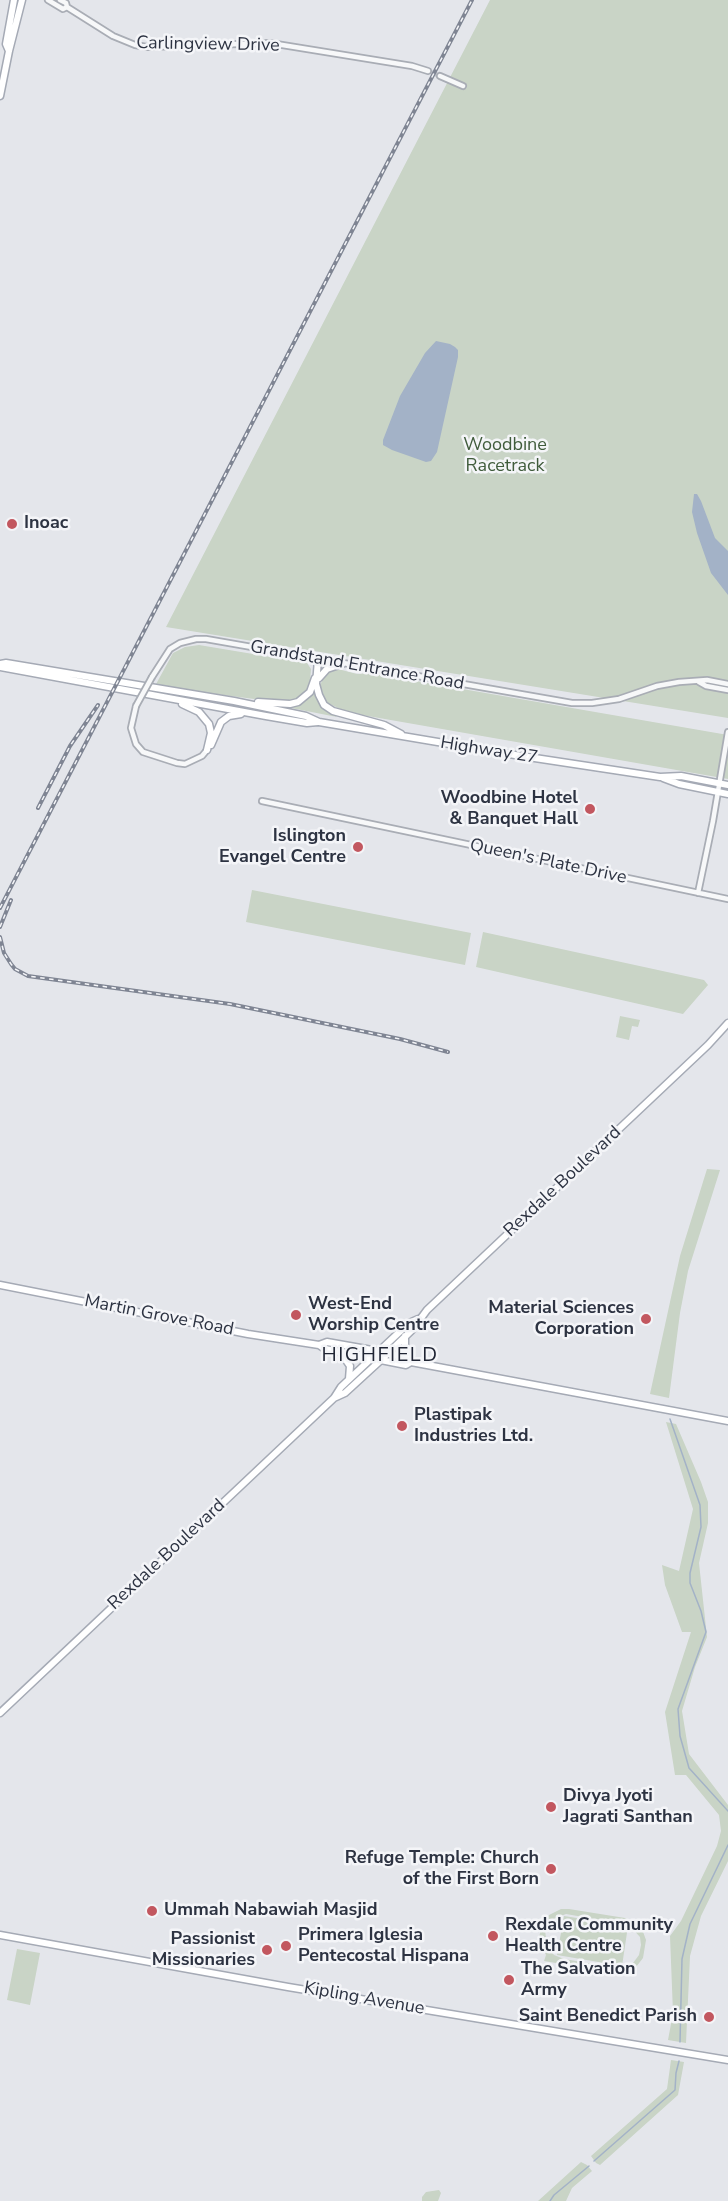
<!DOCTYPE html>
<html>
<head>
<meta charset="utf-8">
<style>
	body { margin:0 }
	canvas { display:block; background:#e4e6eb }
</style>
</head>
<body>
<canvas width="728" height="2201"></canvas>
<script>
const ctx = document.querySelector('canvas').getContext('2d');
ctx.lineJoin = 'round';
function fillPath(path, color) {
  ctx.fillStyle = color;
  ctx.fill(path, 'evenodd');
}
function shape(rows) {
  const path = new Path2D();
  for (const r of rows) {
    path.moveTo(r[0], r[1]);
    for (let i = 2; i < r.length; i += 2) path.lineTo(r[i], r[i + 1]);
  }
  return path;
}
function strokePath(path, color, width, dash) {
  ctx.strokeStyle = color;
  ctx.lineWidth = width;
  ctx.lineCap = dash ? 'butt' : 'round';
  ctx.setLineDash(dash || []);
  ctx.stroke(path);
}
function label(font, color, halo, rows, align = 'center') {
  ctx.font = font + ' "Nunito Sans",sans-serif';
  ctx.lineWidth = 5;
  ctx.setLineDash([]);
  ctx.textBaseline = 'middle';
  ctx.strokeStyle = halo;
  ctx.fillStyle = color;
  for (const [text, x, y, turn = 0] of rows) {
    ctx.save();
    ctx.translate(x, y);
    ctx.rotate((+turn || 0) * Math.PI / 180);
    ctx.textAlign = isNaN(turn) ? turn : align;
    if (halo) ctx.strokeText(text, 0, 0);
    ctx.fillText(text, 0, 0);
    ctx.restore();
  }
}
fillPath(shape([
	[490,0,728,0,728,718,166,627],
	[199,645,307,663,311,669,310,681,306,694,293,702,277,702,155,686,173,653,185,647],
	[338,669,357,674,370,673,728,735,728,779,362,715,342,710,326,702,320,685,326,673],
	[314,689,322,707,337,717,286,707,300,704,306,700],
	[252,890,471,933,465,965,246,922],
	[483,932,704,980,708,985,683,1014,476,967],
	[620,1016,640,1020,638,1027,632,1026,629,1040,616,1037],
	[707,1169,720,1170,688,1271,680,1313,669,1398,650,1394,680,1256],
	[666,1422,676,1424,701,1482,708,1502,708,1523,699,1563,707,1637,695,1667,682,1711,689,1754,728,1805,728,1861,701,1916,690,1956,686,2043,668,2040,673,2013,670,1936,681,1921,717,1846,721,1831,719,1815,686,1775,675,1775,665,1712,691,1632,682,1632,665,1585,662,1565,679,1571,693,1509],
	[561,1909,569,1909,625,1918,635,1923,642,1929,646,1940,643,1958,636,1967,627,1972,627,1975,544,1961,546,1955,539,1938,541,1928,549,1915],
	[566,1914,629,1925,640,1937,641,1945,639,1955,633,1963,618,1968,564,1959,554,1955,547,1946,545,1930,553,1919],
	[564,1916,628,1926,622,1966,557,1955],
	[17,1949,40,1953,30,2005,7,2000],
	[671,2060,684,2062,678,2095,600,2165,596,2163,591,2156,667,2089],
	[581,2162,587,2165,592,2171,572,2188,566,2201,538,2201],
	[439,2190,441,2193,438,2201,422,2201,422,2197,426,2192]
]), '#c9d4c6');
fillPath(shape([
	[436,341,450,344,455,347,458,350,458,357,437,452,431,461,426,462,392,450,383,445,383,440,400,396,425,353],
	[694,494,697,494,701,501,715,538,728,551,728,595,711,573,697,533,692,512]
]), '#a3b2c7');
strokePath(shape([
	[670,1419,700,1505,701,1527,690,1573,690,1583,701,1611,706,1632,678,1709,680,1736,689,1768,728,1811],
	[680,2042,682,1959,690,1924,728,1845],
	[594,2161,675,2090,676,2073,679,2061],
	[550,2201,554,2195,589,2166]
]), '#a3b2c7', 1.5);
strokePath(shape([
	[428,71,440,76]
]), '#bfc2c9', 4.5, [4.5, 2]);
const minor = shape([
	[48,0,63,9,67,7],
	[60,0,66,3,67,7,113,36,135,45,147,47,270,43,412,66,428,71],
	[440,76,463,86],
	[152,677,170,649,180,643,196,639,206,639,572,703,592,703,619,699,657,686,679,682,707,680,728,684],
	[699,682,706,686,728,690],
	[136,706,131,728,136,744,143,752,177,763,185,764,202,756,207,750],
	[262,801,728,899],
	[698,893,713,821,728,732]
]);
const major = shape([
	[9,51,6,44,14,0],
	[0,96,9,51,22,0],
	[318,660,316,684,319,695,324,705,333,711,384,725,401,734],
	[0,664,6,663,234,701,306,716,319,722,515,755,660,777,681,776,728,785],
	[0,667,266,716,307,723,318,722],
	[319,678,327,669,342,664],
	[258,702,290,704,298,702,310,692,315,678],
	[182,704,199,712,209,724,211,733,207,750],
	[211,745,221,722,229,716,241,714],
	[663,778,679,784,728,794],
	[0,1285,248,1334,319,1345,325,1349,406,1365,411,1362],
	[405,1336,405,1349,412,1360],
	[319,1345,327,1342,372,1350,407,1358,411,1362,728,1421],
	[341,1353,350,1366,349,1379],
	[334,1398,345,1393,381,1360,413,1329,427,1310,708,1045,728,1023],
	[0,1713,334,1398,341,1387,409,1323,418,1319],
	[0,1935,288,1987,728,2060]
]);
strokePath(minor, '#a9adb5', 8);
strokePath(major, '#a5aab5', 9);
strokePath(minor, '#f7f8f9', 4.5);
strokePath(major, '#fff', 6);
const rail = shape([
	[38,808,70,746,98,705],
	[0,908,472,0],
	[0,927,11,900],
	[0,937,4,953,11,964,15,969,28,976,230,1004,400,1039,448,1052]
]);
strokePath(rail, '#7f8593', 4);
strokePath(rail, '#f4f5f8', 1.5, [4.5]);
const minorBridge = shape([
	[136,706,152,677]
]);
strokePath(minorBridge, '#a9adb5', 8, []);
strokePath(minorBridge, '#f7f8f9', 4.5);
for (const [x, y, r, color] of [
	[12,524,6,"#c2575f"],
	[590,809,6,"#c2575f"],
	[358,847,6,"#c2575f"],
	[296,1315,6,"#c2575f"],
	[646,1319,6,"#c2575f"],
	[402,1426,6,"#c2575f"],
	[551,1807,6,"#c2575f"],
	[551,1869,6,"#c2575f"],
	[152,1911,6,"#c2575f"],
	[493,1936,6,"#c2575f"],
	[286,1946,6,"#c2575f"],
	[267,1950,6,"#c2575f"],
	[509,1980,6,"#c2575f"],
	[709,2017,6,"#c2575f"]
]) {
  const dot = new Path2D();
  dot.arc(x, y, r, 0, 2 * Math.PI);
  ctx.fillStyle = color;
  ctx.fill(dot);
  strokePath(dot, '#f4f5f8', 2);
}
label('18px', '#2d3342', '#f4f5f8', [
	["Carlingview Drive",208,45,1],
	["Grandstand Entrance Road",357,666,10],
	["Highway 27",489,751,9],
	["Queen's Plate Drive",548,862,12],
	["Rexdale Boulevard",563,1182,-43],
	["Martin Grove Road",159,1316,11],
	["Rexdale Boulevard",167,1555,-43],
	["Kipling Avenue",364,1999,10]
]);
label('18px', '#405c3c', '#f4f5f8', [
	["Woodbine",505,446],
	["Racetrack",505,467]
]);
label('bold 18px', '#2d3342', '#f4f5f8', [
	["Inoac",24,524],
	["Woodbine Hotel",578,799,"right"],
	["& Banquet Hall",578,820,"right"],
	["Islington",346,837,"right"],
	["Evangel Centre",346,858,"right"],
	["West-End",308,1305],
	["Worship Centre",308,1326],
	["Material Sciences",634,1309,"right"],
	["Corporation",634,1330,"right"],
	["Plastipak",414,1416],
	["Industries Ltd.",414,1437],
	["Divya Jyoti",563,1797],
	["Jagrati Santhan",563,1818],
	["Refuge Temple: Church",539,1859,"right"],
	["of the First Born",539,1880,"right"],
	["Ummah Nabawiah Masjid",164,1911],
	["Rexdale Community",505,1926],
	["Health Centre",505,1947],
	["Primera Iglesia",298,1936],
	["Pentecostal Hispana",298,1957],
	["Passionist",255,1940,"right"],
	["Missionaries",255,1961,"right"],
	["The Salvation",521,1970],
	["Army",521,1991],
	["Saint Benedict Parish",697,2017,"right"]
], 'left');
ctx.letterSpacing = '1.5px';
label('20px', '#1f2433', '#f4f5f8', [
	["HIGHFIELD",380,1356]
]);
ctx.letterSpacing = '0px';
</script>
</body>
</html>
